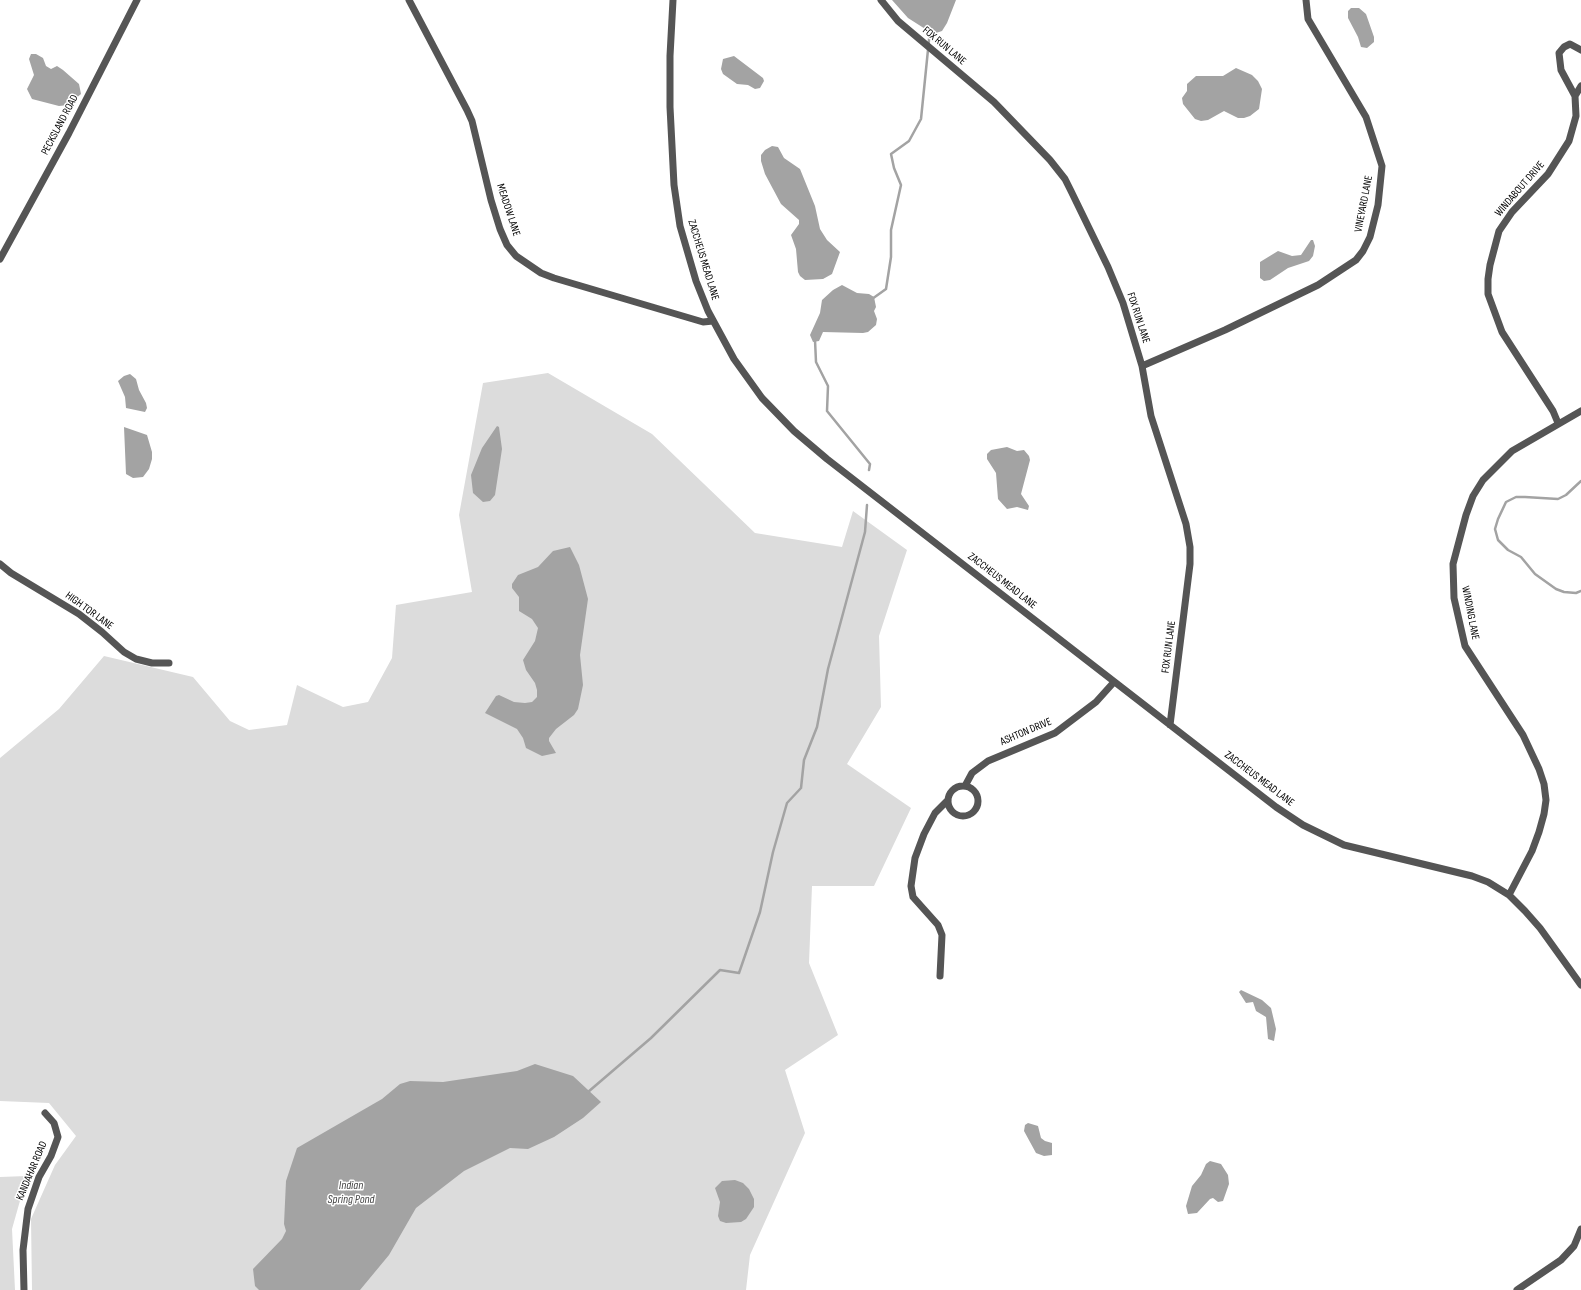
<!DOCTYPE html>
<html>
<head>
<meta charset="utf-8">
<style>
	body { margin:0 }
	canvas { display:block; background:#fff }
</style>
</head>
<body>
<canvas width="1581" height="1290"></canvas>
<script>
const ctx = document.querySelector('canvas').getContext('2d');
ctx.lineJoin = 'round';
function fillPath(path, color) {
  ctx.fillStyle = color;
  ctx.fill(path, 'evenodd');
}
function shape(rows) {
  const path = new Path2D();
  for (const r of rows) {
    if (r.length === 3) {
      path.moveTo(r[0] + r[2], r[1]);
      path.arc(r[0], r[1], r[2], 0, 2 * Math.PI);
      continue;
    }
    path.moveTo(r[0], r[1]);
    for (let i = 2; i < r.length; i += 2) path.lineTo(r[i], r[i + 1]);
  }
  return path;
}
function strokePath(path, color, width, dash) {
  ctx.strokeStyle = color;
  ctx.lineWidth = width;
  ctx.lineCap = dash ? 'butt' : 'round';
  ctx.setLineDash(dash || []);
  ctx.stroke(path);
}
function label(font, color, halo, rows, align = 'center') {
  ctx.font = font + ' "Sofia Sans Condensed",sans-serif';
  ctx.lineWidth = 3;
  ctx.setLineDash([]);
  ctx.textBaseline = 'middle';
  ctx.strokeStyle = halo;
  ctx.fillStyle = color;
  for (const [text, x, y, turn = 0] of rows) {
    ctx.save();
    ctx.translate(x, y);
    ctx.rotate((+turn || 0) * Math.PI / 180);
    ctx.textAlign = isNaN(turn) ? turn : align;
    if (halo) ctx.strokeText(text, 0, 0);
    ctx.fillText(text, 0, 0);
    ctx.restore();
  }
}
fillPath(shape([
	[548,373,652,434,755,533,842,547,853,511,907,550,879,636,881,707,847,764,911,808,874,886,812,886,809,963,838,1035,785,1070,805,1133,750,1255,746,1290,32,1290,31,1219,55,1165,76,1136,49,1103,0,1101,0,758,59,709,104,656,193,677,230,721,249,730,287,725,297,685,343,707,368,702,392,658,396,605,472,592,459,515,483,383],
	[27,1176,12,1229,15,1290,0,1290,0,1177]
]), '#dcdcdc');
fillPath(shape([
	[892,0,956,0,947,23,942,31,936,33,930,32,908,18],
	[1351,8,1359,8,1366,14,1374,37,1374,42,1367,48,1361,47,1358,37,1348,18,1348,11],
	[31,54,36,54,43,58,46,66,51,69,57,66,63,70,79,84,81,94,68,105,59,106,32,99,27,89,34,75,29,59],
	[734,56,763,78,764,81,760,88,755,89,748,85,737,84,723,74,721,69,723,59],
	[1236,68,1252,75,1258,81,1262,89,1259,109,1250,116,1244,118,1238,118,1224,111,1208,120,1201,121,1195,119,1183,104,1182,98,1187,91,1187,84,1196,76,1223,76],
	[772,146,778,147,784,158,800,169,815,206,820,229,827,240,840,252,832,274,823,279,805,280,800,276,798,272,796,249,791,235,799,224,799,220,781,204,765,174,761,161,761,155,765,150],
	[1311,240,1313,240,1315,246,1313,256,1309,261,1288,268,1270,280,1264,281,1260,278,1260,262,1278,251,1292,256,1301,255],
	[842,285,857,293,869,294,874,297,876,307,874,311,877,319,876,325,868,332,863,333,823,332,819,341,813,342,810,335,820,313,822,300,833,290],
	[130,374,136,379,139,390,146,403,147,408,145,412,126,408,125,397,118,381,124,376],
	[497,426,499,427,502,449,495,495,490,501,483,502,473,493,471,475,482,448],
	[124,427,147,435,152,452,152,459,149,469,143,477,133,478,126,474],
	[1007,447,1017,451,1024,450,1029,456,1030,460,1021,494,1029,506,1028,510,1017,507,1007,509,998,499,996,473,987,459,987,454,991,450],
	[570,547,579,565,588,599,580,655,583,685,578,709,574,715,556,729,549,738,549,741,556,753,542,756,526,748,523,738,517,729,485,713,496,696,499,695,514,702,525,703,532,702,537,697,537,690,535,683,526,670,523,660,535,641,538,628,532,619,519,611,519,597,512,588,512,584,518,575,538,567,553,551],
	[1241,990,1262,1000,1271,1008,1276,1029,1274,1041,1268,1039,1266,1017,1256,1011,1253,1002,1246,1003,1239,992],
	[535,1064,573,1076,601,1102,583,1118,554,1137,528,1149,510,1148,464,1171,416,1208,389,1255,360,1290,259,1290,255,1286,253,1269,282,1239,286,1231,284,1224,286,1181,297,1148,382,1099,400,1084,410,1081,443,1082,517,1071],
	[1028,1123,1038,1126,1041,1138,1045,1141,1052,1143,1052,1155,1044,1156,1036,1153,1024,1131,1025,1125],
	[1210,1161,1221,1164,1228,1175,1229,1184,1223,1201,1218,1202,1213,1198,1210,1199,1197,1213,1188,1214,1186,1206,1192,1186,1201,1175,1206,1164],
	[735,1180,743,1183,749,1189,754,1199,754,1207,746,1219,741,1222,726,1223,720,1221,718,1216,720,1202,715,1188,722,1181]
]), '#a3a3a3');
strokePath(shape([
	[872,299,886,289,891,257,891,230,901,185,894,168,891,154,909,141,921,119,930,30],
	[815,340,816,362,828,386,827,411,870,464,869,470],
	[1581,481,1566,495,1558,499,1525,497,1516,497,1506,502,1498,519,1495,529,1498,540,1508,550,1521,557,1535,574,1556,589,1564,592,1576,593,1581,591],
	[588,1092,651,1038,720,970,739,973,760,912,773,852,787,803,801,788,804,760,817,727,828,669,865,532,867,505]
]), '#a3a3a3', 2.5);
strokePath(shape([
	[409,0,467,110,472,121,491,200,500,229,507,245,516,256,541,273,554,278,703,322,713,321],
	[673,0,670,56,670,107,674,185,680,226,696,281,708,311,734,359,762,398,794,431,827,459,1276,807,1303,825,1344,845,1472,876,1488,882,1509,895,1525,911,1540,928,1581,985],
	[881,0,898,21,994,102,1050,160,1065,179,1071,191,1108,267,1123,303,1142,366,1151,416,1186,524,1190,547,1190,564,1170,725],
	[1575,96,1581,86],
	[0,259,69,133,137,0],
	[1142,366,1225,330,1318,285,1356,260,1363,251,1370,237,1378,205,1382,166,1366,117,1308,19,1306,0],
	[1558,423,1553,411,1502,332,1488,294,1488,279,1490,265,1499,231,1512,212,1548,174,1569,141,1576,116,1575,96,1561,70,1559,53,1564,47,1570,44,1581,50],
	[0,564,11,573,79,614,102,632,124,652,136,659,152,663,169,663],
	[963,801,15],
	[965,786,972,773,988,761,1055,733,1096,702,1114,682],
	[1509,895,1532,851,1539,832,1544,814,1546,800,1544,784,1539,769,1523,735,1465,646,1454,598,1453,564,1466,515,1473,496,1483,480,1512,451,1581,411],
	[940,976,942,935,938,925,913,897,911,886,915,858,924,834,935,813,948,800],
	[24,1290,23,1250,28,1209,39,1177,51,1156,58,1137,54,1123,45,1113],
	[1517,1290,1561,1260,1574,1246,1581,1229]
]), '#555', 7);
label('11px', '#000', '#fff', [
	["FOX RUN LANE",944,46,40],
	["PECKSLAND ROAD",60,125,-62],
	["WINDABOUT DRIVE",1520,189,-49],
	["VINEYARD LANE",1364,204,-79],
	["MEADOW LANE",508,210,72],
	["ZACCHEUS MEAD LANE",703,260,73],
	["FOX RUN LANE",1138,318,72],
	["ZACCHEUS MEAD LANE",1002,581,38],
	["HIGH TOR LANE",89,611,36],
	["WINDING LANE",1470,613,79],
	["FOX RUN LANE",1169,647,-83],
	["ASHTON DRIVE",1026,732,-23],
	["ZACCHEUS MEAD LANE",1259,779,37],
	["KANDAHAR ROAD",32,1171,-67]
]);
label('italic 12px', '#444', '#fff', [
	["Indian",351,1186],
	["Spring Pond",351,1200]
]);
</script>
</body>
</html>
